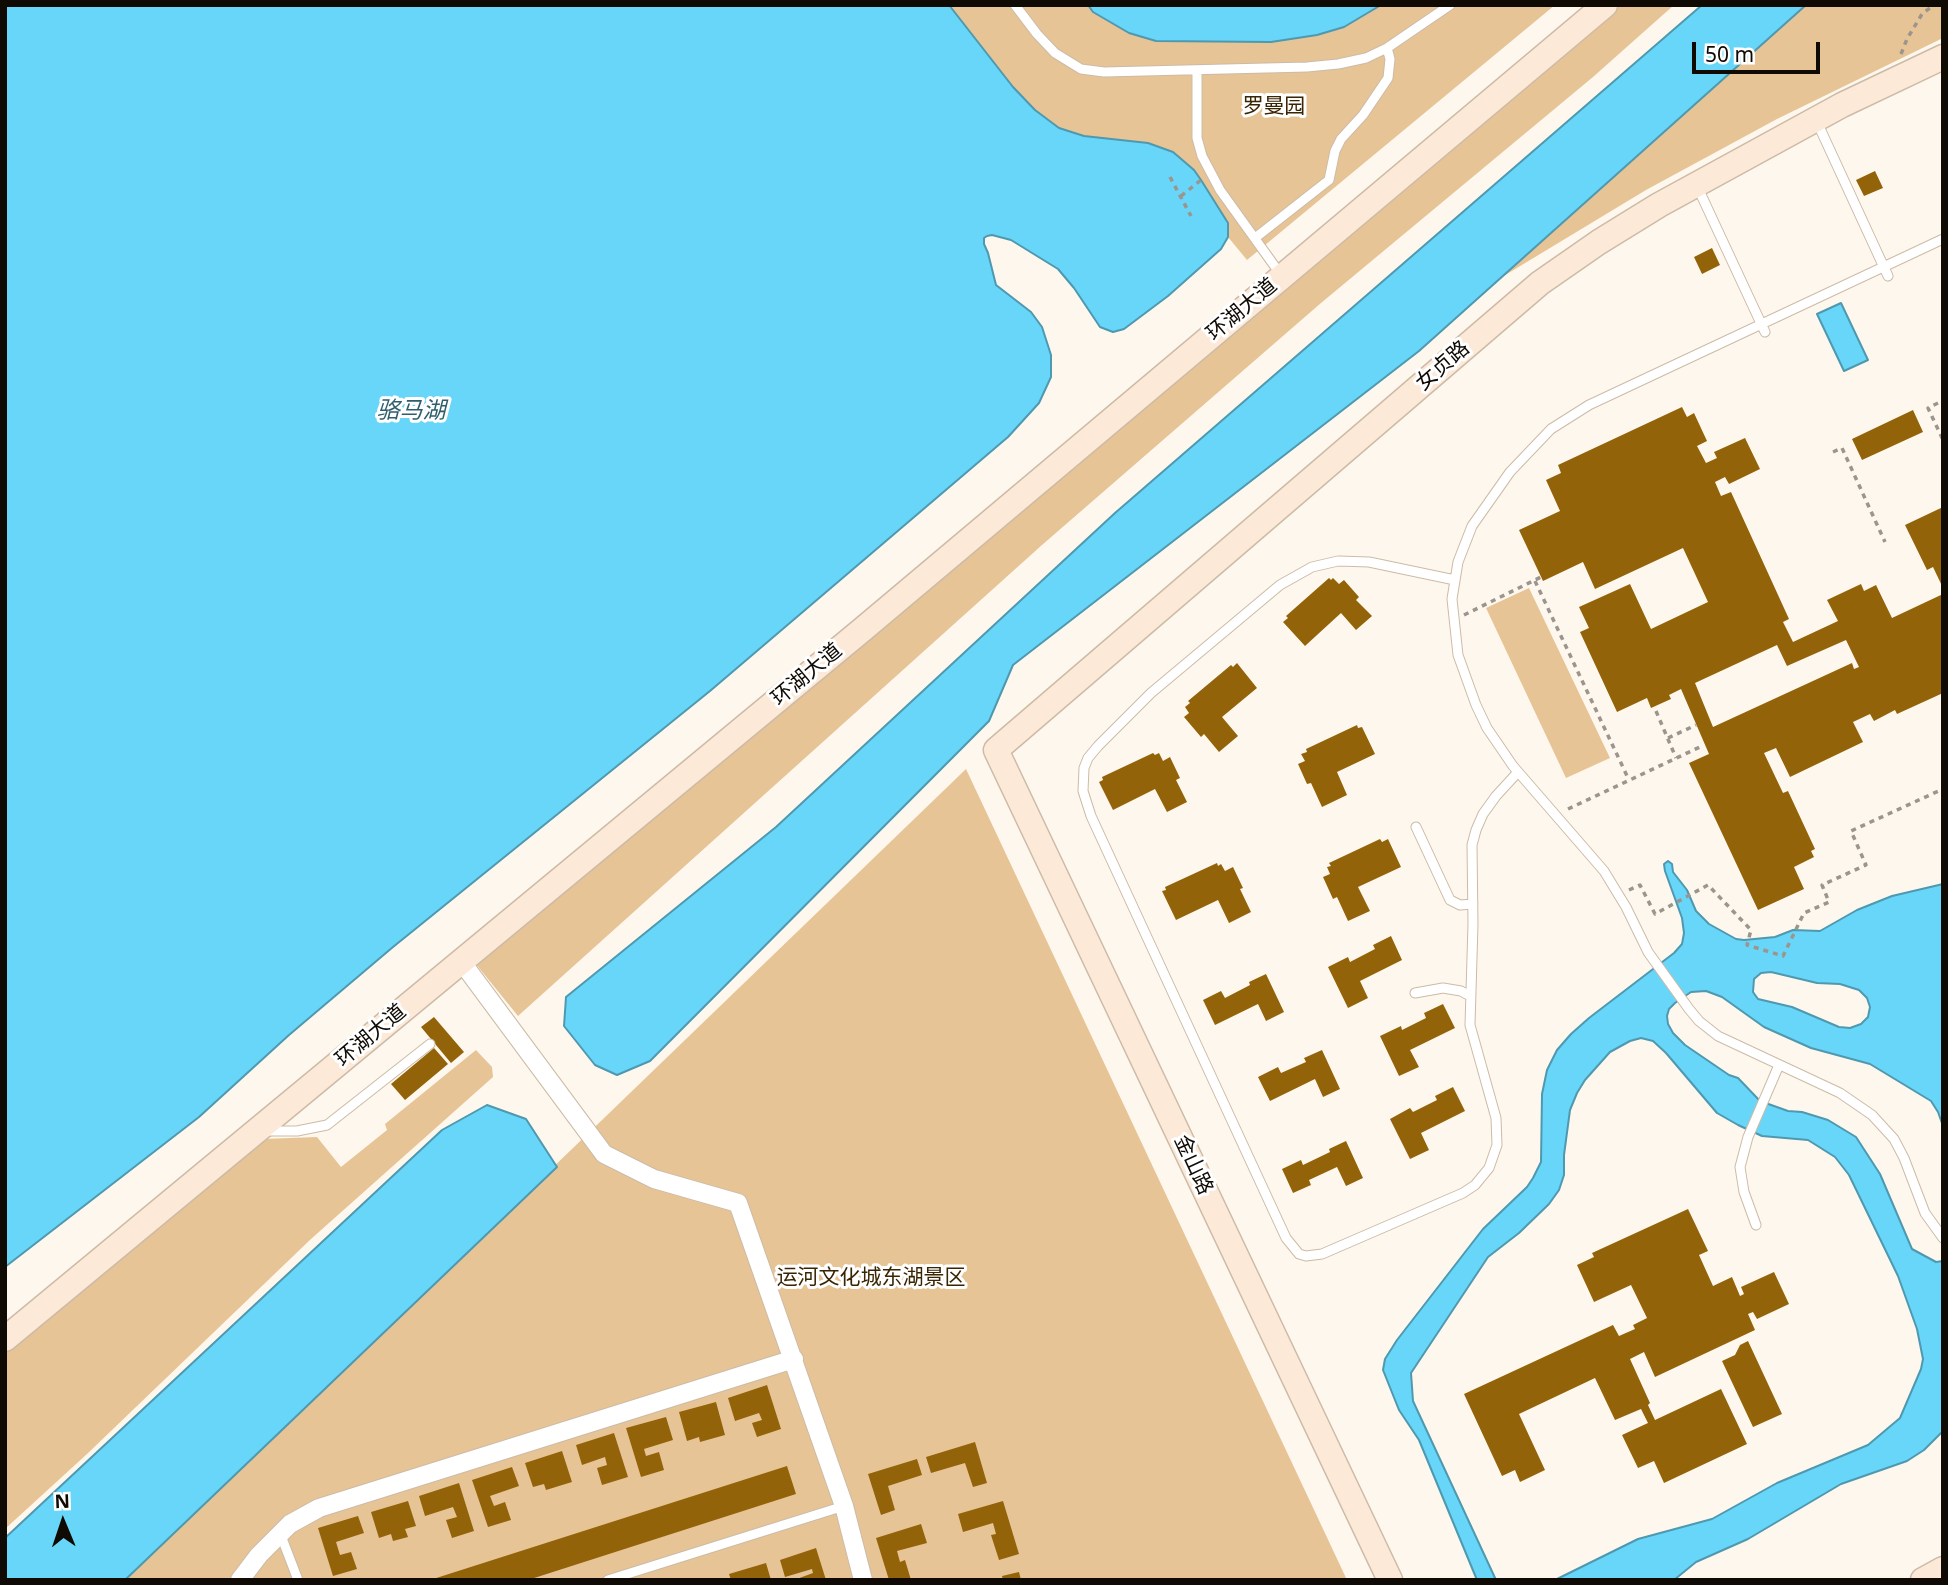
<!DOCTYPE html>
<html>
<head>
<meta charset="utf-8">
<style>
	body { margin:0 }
	#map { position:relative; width:1948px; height:1585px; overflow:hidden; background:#fef7ee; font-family:"Noto Sans",sans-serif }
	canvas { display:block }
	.frame { position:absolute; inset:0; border:7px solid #100a04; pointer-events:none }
	.north { position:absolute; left:28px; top:1487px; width:70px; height:70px; -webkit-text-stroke:5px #fff; paint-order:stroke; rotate:358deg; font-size:19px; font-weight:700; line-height:28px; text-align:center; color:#100a04 }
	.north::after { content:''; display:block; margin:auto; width:24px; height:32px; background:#100a04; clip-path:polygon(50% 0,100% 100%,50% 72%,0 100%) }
	.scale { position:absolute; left:1692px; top:42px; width:128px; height:32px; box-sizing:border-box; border:4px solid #100a04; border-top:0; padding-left:9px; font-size:21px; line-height:24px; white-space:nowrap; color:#100a04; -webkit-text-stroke:5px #fff; paint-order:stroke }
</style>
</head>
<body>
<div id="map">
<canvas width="1948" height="1585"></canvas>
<div class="frame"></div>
<div class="north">N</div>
<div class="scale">50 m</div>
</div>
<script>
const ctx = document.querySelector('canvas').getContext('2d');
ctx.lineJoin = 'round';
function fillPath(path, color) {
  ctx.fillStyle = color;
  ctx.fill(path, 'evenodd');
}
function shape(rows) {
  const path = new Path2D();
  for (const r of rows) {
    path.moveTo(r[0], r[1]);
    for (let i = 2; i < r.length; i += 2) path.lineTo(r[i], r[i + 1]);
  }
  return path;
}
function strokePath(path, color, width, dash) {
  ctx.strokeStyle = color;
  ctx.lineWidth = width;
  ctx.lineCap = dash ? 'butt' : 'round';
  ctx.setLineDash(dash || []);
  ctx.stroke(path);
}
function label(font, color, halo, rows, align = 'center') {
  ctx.font = font + ' "Noto Sans","Noto Sans SC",sans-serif';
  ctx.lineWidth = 6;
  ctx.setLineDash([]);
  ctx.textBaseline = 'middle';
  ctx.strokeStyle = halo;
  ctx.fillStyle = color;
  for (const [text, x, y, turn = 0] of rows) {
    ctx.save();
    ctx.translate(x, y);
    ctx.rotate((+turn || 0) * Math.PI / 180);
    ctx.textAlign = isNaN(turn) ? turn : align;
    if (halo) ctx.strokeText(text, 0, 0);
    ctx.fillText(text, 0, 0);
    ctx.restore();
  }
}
fillPath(shape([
	[949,5,1555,5,1247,260,1228,237,1227,223,1194,170,1173,152,1148,143,1084,136,1059,128,1035,110,1013,87],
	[1621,5,1674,5,1593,77,1321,303,1042,545,518,1016,475,963,952,571,1260,307],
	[1806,5,1943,5,1943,38,1777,119,1646,190,1502,277],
	[1529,588,1610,758,1566,778,1486,608],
	[966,769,1347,1580,125,1580],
	[476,1050,492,1067,493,1077,311,1239,87,1454,5,1529,5,1348,262,1139,317,1137,341,1167,387,1130,385,1124]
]), '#e7c496');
const water = shape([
	[5,5,949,5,1013,87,1035,110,1059,128,1084,136,1148,143,1173,152,1194,170,1201,180,1228,223,1228,237,1221,249,1168,296,1124,329,1113,332,1100,327,1074,288,1058,269,1011,240,992,235,987,236,984,238,984,244,988,253,996,285,1031,312,1042,327,1051,355,1051,377,1039,403,1008,437,710,691,393,947,289,1035,199,1117,5,1267,5,5],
	[1088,5,1381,5,1344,27,1317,35,1271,42,1156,41,1129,33,1093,12,1088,5],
	[1702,5,1806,5,1419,351,1013,665,989,721,650,1061,617,1075,595,1065,564,1026,566,997,776,827,1115,513,1702,5],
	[1841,303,1868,360,1844,371,1817,314,1841,303],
	[1668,861,1672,864,1673,872,1687,890,1696,911,1709,924,1736,939,1744,940,1775,937,1793,930,1820,931,1857,910,1892,896,1943,884,1943,1126,1938,1112,1931,1101,1870,1064,1811,1048,1764,1027,1722,997,1706,991,1691,992,1675,1003,1669,1009,1667,1016,1668,1024,1673,1033,1685,1045,1729,1075,1738,1078,1760,1101,1788,1111,1802,1112,1828,1120,1856,1137,1880,1174,1912,1249,1936,1262,1943,1261,1943,1431,1924,1450,1907,1461,1841,1484,1748,1539,1696,1562,1674,1580,1555,1580,1638,1539,1712,1519,1777,1483,1868,1445,1900,1418,1921,1369,1923,1359,1917,1329,1898,1276,1849,1175,1835,1157,1808,1140,1762,1136,1738,1125,1717,1113,1666,1053,1653,1041,1641,1038,1630,1041,1610,1052,1585,1080,1577,1093,1570,1110,1564,1155,1564,1175,1559,1190,1549,1204,1519,1233,1488,1257,1411,1373,1413,1401,1496,1580,1477,1580,1419,1440,1399,1410,1383,1370,1385,1359,1397,1340,1483,1229,1527,1187,1533,1178,1541,1162,1542,1094,1547,1070,1557,1050,1571,1034,1589,1018,1674,953,1682,944,1684,933,1682,918,1665,871,1664,864,1668,861],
	[1771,972,1817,983,1840,984,1859,990,1867,998,1870,1007,1868,1017,1861,1024,1850,1028,1839,1027,1792,1007,1758,999,1753,992,1754,979,1761,973,1771,972],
	[487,1105,526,1119,557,1167,125,1580,5,1580,5,1538,442,1130,487,1105]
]);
fillPath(water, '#68d6f8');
strokePath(water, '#4e99af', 2);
fillPath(shape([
	[1875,171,1883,188,1864,196,1856,180],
	[1712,248,1720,265,1702,274,1694,257],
	[1682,407,1687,417,1694,413,1707,441,1697,446,1706,463,1717,458,1714,452,1745,438,1760,469,1729,484,1725,477,1715,482,1721,496,1731,492,1789,619,1783,622,1793,642,1838,621,1827,600,1861,584,1864,591,1876,585,1892,618,1943,594,1943,693,1897,714,1895,710,1874,721,1870,714,1853,722,1863,742,1790,777,1776,748,1764,753,1783,793,1788,791,1815,849,1811,851,1814,857,1794,867,1804,889,1758,910,1689,763,1709,754,1681,689,1669,695,1671,699,1651,708,1647,698,1617,712,1580,632,1589,628,1579,607,1630,584,1651,629,1708,602,1683,548,1595,589,1583,562,1543,581,1519,530,1560,511,1546,480,1561,473,1558,465],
	[1846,640,1859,667,1854,669,1852,663,1713,727,1695,683,1777,645,1787,666],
	[1913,410,1923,432,1862,460,1852,439],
	[1943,507,1943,588,1933,567,1927,570,1905,525],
	[1329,578,1331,580,1333,578,1339,584,1344,580,1359,597,1356,600,1372,616,1356,630,1341,613,1305,646,1283,622,1288,618,1286,616],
	[1237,663,1257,688,1222,717,1238,736,1219,752,1204,734,1201,737,1184,717,1189,713,1185,707,1190,703,1188,701,1231,665,1233,667],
	[1357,725,1358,728,1362,727,1375,754,1337,772,1347,795,1322,807,1311,783,1307,784,1298,764,1305,761,1301,754,1307,752,1306,749],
	[1153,753,1155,755,1159,753,1163,761,1170,757,1180,778,1176,780,1187,802,1167,812,1155,789,1113,810,1099,782,1103,780,1102,777],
	[1380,839,1382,842,1388,839,1401,867,1358,887,1370,911,1348,921,1337,897,1333,899,1323,877,1330,874,1327,867,1331,866,1329,863],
	[1217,863,1218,866,1221,864,1225,871,1233,867,1243,888,1240,889,1251,912,1229,923,1218,900,1176,920,1162,891,1166,890,1165,887],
	[1391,936,1402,960,1360,981,1368,998,1348,1008,1328,967,1348,957,1350,962,1375,949,1373,945],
	[1266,974,1284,1012,1266,1021,1258,1004,1215,1025,1203,1000,1221,991,1225,998,1250,985,1249,982],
	[1443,1004,1455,1028,1410,1050,1419,1067,1399,1076,1380,1036,1401,1026,1402,1030,1426,1018,1424,1013],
	[434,1017,464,1052,451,1063,421,1027],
	[434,1048,448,1064,405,1100,391,1084],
	[1322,1050,1340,1089,1323,1097,1315,1079,1270,1101,1258,1077,1278,1067,1281,1073,1306,1062,1304,1058],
	[1453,1087,1465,1111,1421,1133,1429,1150,1410,1159,1390,1119,1410,1108,1413,1112,1437,1100,1435,1096],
	[1346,1141,1363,1178,1346,1186,1337,1167,1309,1180,1311,1185,1293,1193,1282,1169,1301,1160,1303,1165,1330,1152,1329,1149],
	[1688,1209,1708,1251,1699,1255,1713,1286,1732,1277,1740,1296,1744,1294,1741,1287,1774,1272,1789,1304,1757,1319,1753,1312,1748,1314,1755,1330,1655,1377,1644,1352,1630,1359,1650,1403,1648,1405,1655,1420,1721,1389,1747,1444,1664,1483,1654,1461,1638,1468,1622,1435,1648,1423,1641,1409,1615,1420,1595,1378,1519,1414,1545,1470,1520,1482,1515,1470,1502,1476,1464,1394,1613,1325,1619,1336,1635,1329,1633,1325,1647,1318,1631,1285,1594,1302,1577,1265,1594,1257,1592,1253],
	[1748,1341,1782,1414,1753,1427,1722,1361,1735,1355,1740,1345],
	[767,1385,781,1429,757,1437,752,1423,762,1420,759,1413,735,1421,728,1398],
	[716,1402,725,1435,700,1442,699,1437,687,1441,679,1412],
	[666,1417,673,1440,644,1449,646,1456,659,1452,664,1470,641,1477,626,1428],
	[614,1433,628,1477,602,1485,597,1468,607,1465,605,1457,582,1465,576,1445],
	[975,1442,987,1483,973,1487,965,1463,931,1473,926,1457],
	[562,1451,572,1482,546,1490,544,1484,533,1487,525,1463],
	[917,1459,922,1475,888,1486,895,1510,881,1515,868,1474],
	[787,1466,796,1494,528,1580,430,1580],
	[512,1467,519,1486,490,1496,494,1506,505,1502,511,1520,488,1527,472,1480],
	[459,1483,474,1531,452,1538,446,1520,457,1517,453,1507,425,1516,419,1496],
	[408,1501,416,1526,405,1529,408,1537,393,1541,391,1534,379,1538,371,1512],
	[1003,1501,1019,1554,999,1560,991,1535,996,1534,993,1523,963,1532,958,1514],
	[358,1516,364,1533,336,1542,340,1555,351,1552,357,1569,333,1576,318,1528],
	[921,1524,927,1543,897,1551,900,1562,905,1560,911,1580,889,1580,876,1538],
	[816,1548,826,1580,794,1580,813,1573,812,1569,785,1577,780,1560],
	[766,1563,771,1580,731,1580,729,1574],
	[1019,1572,1021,1580,1003,1580,1002,1576]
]), '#936309');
const lane = shape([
	[1015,5,1037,34,1055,53,1081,69,1104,72,1307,67,1338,64,1366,58,1387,48,1450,5],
	[1197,70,1197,138,1202,156,1220,190,1281,275],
	[1817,122,1888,276],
	[1697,186,1765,332],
	[1255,238,1329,180,1335,151,1341,139,1363,115,1388,78,1390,59,1387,48],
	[1943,239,1589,405,1551,429,1510,472,1472,526,1458,562,1452,599,1458,655,1476,705,1487,728,1513,766,1604,871,1626,907,1648,952,1689,1009,1699,1021,1718,1036,1840,1093,1872,1115,1894,1139,1904,1158,1925,1213,1943,1238],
	[1455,580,1369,562,1338,561,1312,567,1280,585,1151,693,1098,746,1088,758,1084,768,1083,791,1091,816,1286,1238,1299,1254,1306,1256,1322,1254,1463,1193,1475,1185,1489,1168,1497,1145,1496,1118,1470,1025,1473,924,1472,845,1476,830,1483,814,1496,796,1518,772],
	[1416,827,1450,900,1460,905,1473,904],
	[1415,993,1443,988,1461,991,1470,996],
	[266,1131,297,1131,327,1125,430,1044],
	[1756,1225,1744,1192,1740,1167,1748,1137,1779,1065],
	[280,1533,298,1580],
	[608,1580,844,1506]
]);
const street = shape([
	[461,961,604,1154,654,1179,738,1203,844,1506,863,1580],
	[240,1580,259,1555,290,1524,319,1508,794,1359]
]);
const secondary = shape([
	[5,1339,862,630,1605,5],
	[1390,1580,996,750,1540,283,1599,242,1659,205,1842,105,1943,57],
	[1923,1580,1943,1569]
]);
strokePath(lane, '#ccbba6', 11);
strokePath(street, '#ccbba6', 20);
strokePath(secondary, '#ccbba6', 27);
strokePath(shape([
	[1901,54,1907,39,1922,14,1934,5],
	[1170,177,1191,216],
	[1181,196,1201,180],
	[1938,403,1928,408,1943,440],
	[1833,452,1842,448,1885,542],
	[1535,581,1629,780],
	[1464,615,1541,577],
	[1656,711,1676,758],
	[1668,738,1696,725],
	[1568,809,1702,746],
	[1629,890,1640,885,1655,914,1708,885,1751,930,1747,945,1783,956,1804,913,1829,902,1822,885,1866,865,1851,831,1943,789]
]), '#9c958e', 3.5, [5, 5]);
strokePath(lane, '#fff', 9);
strokePath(street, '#fff', 18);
strokePath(secondary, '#fce9d8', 24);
label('21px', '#3a2503', '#fff', [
	["罗曼园",1274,107],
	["运河文化城东湖景区",871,1278]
]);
label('21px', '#100a04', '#fff', [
	["环湖大道",1242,310,-40],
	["女贞路",1443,366,-41],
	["环湖大道",807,675,-40],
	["环湖大道",371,1036,-40],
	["金山路",1193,1165,65]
]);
label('italic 23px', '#2f5e6c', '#fff', [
	["骆马湖",411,411]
]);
</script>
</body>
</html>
